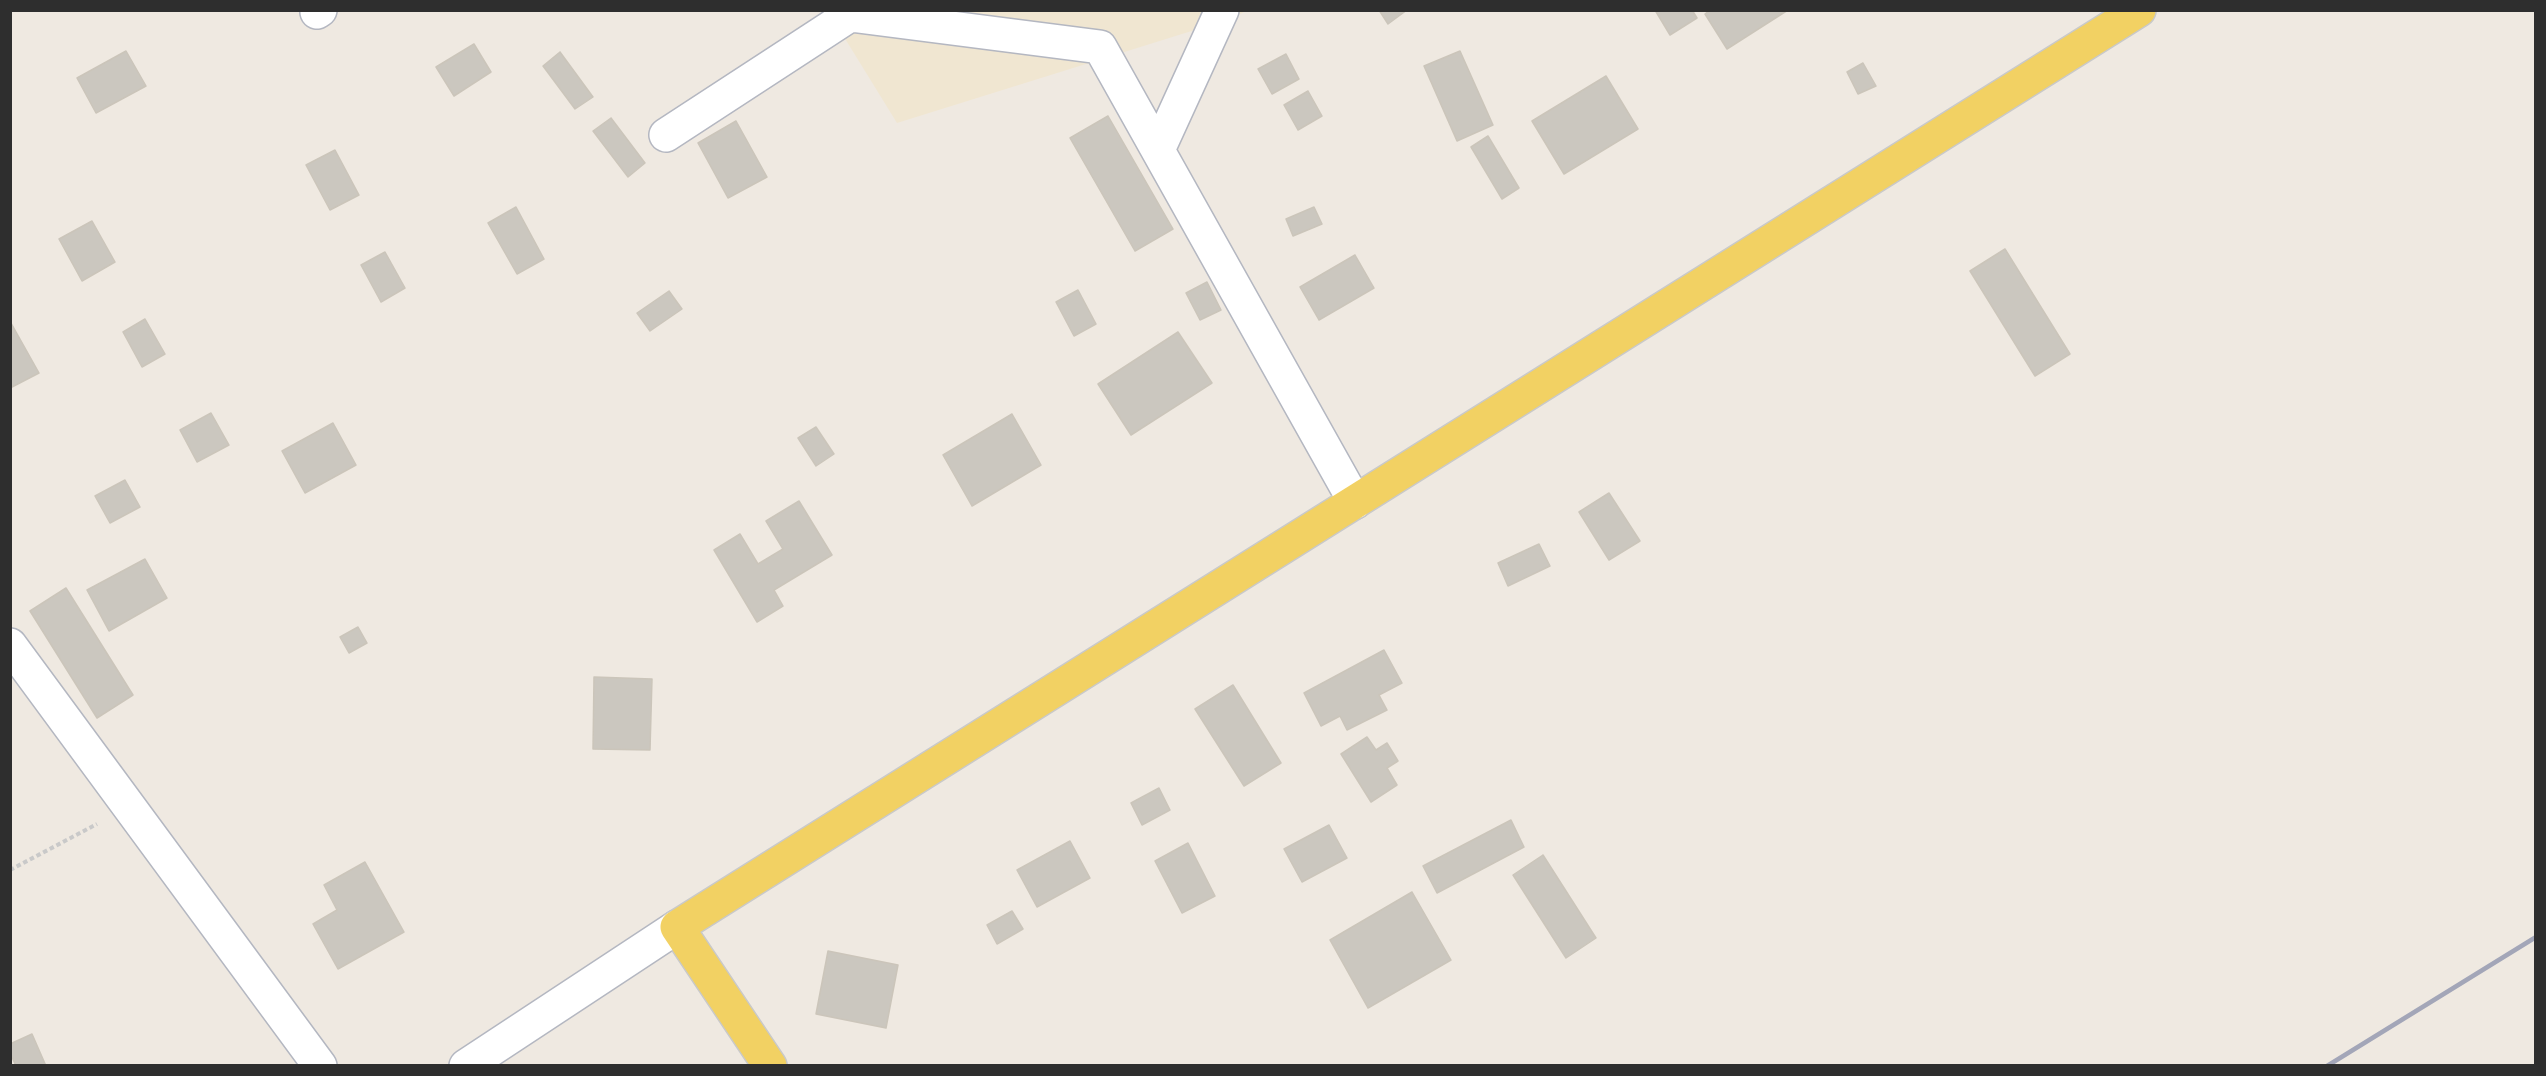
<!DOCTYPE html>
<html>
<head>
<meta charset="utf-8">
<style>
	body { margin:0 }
	#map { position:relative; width:2546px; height:1076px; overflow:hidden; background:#efe9e1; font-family:"Work Sans",sans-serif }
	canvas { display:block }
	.frame { position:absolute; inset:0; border:12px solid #2e2e2e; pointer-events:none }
</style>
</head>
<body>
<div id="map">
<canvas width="2546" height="1076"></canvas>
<div class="frame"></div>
</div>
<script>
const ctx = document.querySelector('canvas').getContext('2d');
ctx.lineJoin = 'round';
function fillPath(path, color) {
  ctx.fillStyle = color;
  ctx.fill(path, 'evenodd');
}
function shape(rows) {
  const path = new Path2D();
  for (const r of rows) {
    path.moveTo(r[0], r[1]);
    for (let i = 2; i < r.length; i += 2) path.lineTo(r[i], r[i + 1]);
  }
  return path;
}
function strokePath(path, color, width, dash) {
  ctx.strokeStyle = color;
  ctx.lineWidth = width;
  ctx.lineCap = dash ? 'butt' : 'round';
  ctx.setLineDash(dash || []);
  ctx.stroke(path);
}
fillPath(shape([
	[828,11,1246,11,1230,19,897,123]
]), '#f0e6d1');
const building = shape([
	[1379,10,1407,10,1388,24,1379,10],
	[1655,10,1692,10,1697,18,1670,35,1655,10],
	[1710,10,1788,10,1727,49,1705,14,1710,10],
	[474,44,491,72,454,96,436,67,474,44],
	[126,51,146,86,96,113,77,78,126,51],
	[1460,51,1493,125,1457,141,1424,66,1460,51],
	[560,52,593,97,575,109,543,66,560,52],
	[1286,54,1299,79,1272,94,1258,69,1286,54],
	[1863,63,1876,86,1858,94,1847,72,1863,63],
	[1606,76,1638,129,1564,174,1532,121,1606,76],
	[1308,91,1322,116,1298,130,1284,105,1308,91],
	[1108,116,1173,229,1135,251,1070,138,1108,116],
	[611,118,645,163,628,177,593,131,611,118],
	[736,121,767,177,728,198,698,143,736,121],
	[1488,136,1519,188,1502,199,1471,147,1488,136],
	[335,150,359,195,330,210,306,165,335,150],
	[516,207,544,259,517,274,488,223,516,207],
	[1314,207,1322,224,1293,236,1286,219,1314,207],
	[92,221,115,262,82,281,59,239,92,221],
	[2005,249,2070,354,2035,376,1970,271,2005,249],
	[385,252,405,288,381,302,361,265,385,252],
	[1355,255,1374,288,1319,320,1300,287,1355,255],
	[1207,282,1221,310,1200,320,1186,293,1207,282],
	[1078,290,1096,324,1074,336,1056,302,1078,290],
	[669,291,682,309,650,331,637,313,669,291],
	[145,319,165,354,142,367,123,332,145,319],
	[11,323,39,373,12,387,10,384,11,323],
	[1178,332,1212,383,1131,435,1098,384,1178,332],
	[211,413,229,445,197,462,180,430,211,413],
	[1012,414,1041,465,972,506,943,455,1012,414],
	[333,423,356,465,305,493,282,451,333,423],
	[816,427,834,454,816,466,798,438,816,427],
	[125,480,140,507,110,523,95,496,125,480],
	[1609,493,1640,541,1609,560,1579,512,1609,493],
	[799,501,832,555,774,590,783,606,757,622,714,550,740,534,758,564,783,549,766,521,799,501],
	[1539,544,1550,566,1508,586,1498,563,1539,544],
	[145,559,167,598,109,631,87,590,145,559],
	[66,588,133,695,97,718,30,611,66,588],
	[358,627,367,643,349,653,340,637,358,627],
	[1384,650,1402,683,1379,695,1387,710,1347,730,1340,716,1321,726,1304,693,1384,650],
	[594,677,652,679,650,750,593,749,594,677],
	[1233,685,1281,763,1244,786,1195,709,1233,685],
	[1367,737,1376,750,1387,743,1398,761,1387,768,1397,785,1371,802,1341,754,1367,737],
	[1159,788,1170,810,1142,825,1131,803,1159,788],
	[1511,820,1524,847,1437,893,1423,866,1511,820],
	[1329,825,1347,858,1302,882,1284,849,1329,825],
	[1070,841,1090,878,1037,907,1017,870,1070,841],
	[1188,843,1215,896,1182,913,1155,861,1188,843],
	[1543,855,1596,938,1566,958,1513,875,1543,855],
	[365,862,404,932,338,969,313,924,337,910,324,885,365,862],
	[1412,892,1451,960,1368,1008,1330,940,1412,892],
	[1012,911,1023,929,997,944,987,925,1012,911],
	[828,951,898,965,886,1028,816,1014,828,951],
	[32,1034,46,1066,16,1066,10,1053,10,1044,32,1034]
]);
fillPath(building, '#cbc7bf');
strokePath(building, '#cbc5ba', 1.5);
const minor = shape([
	[840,10,850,15,1100,47,1355,502],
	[317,12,320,10],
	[666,135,850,15],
	[1158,150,1222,10],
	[10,645,320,1066],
	[466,1066,677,927]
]);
const major = shape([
	[770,1066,677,927,2139,10]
]);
strokePath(minor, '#b4b7c1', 36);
strokePath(major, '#c9c9c9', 36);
strokePath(shape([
	[10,870,97,824]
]), '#c9c9c9', 4, [4.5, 3]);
strokePath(minor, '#fff', 33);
strokePath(major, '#f2d163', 33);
strokePath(shape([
	[2327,1066,2536,937]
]), '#a3a6b8', 4.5);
</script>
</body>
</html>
